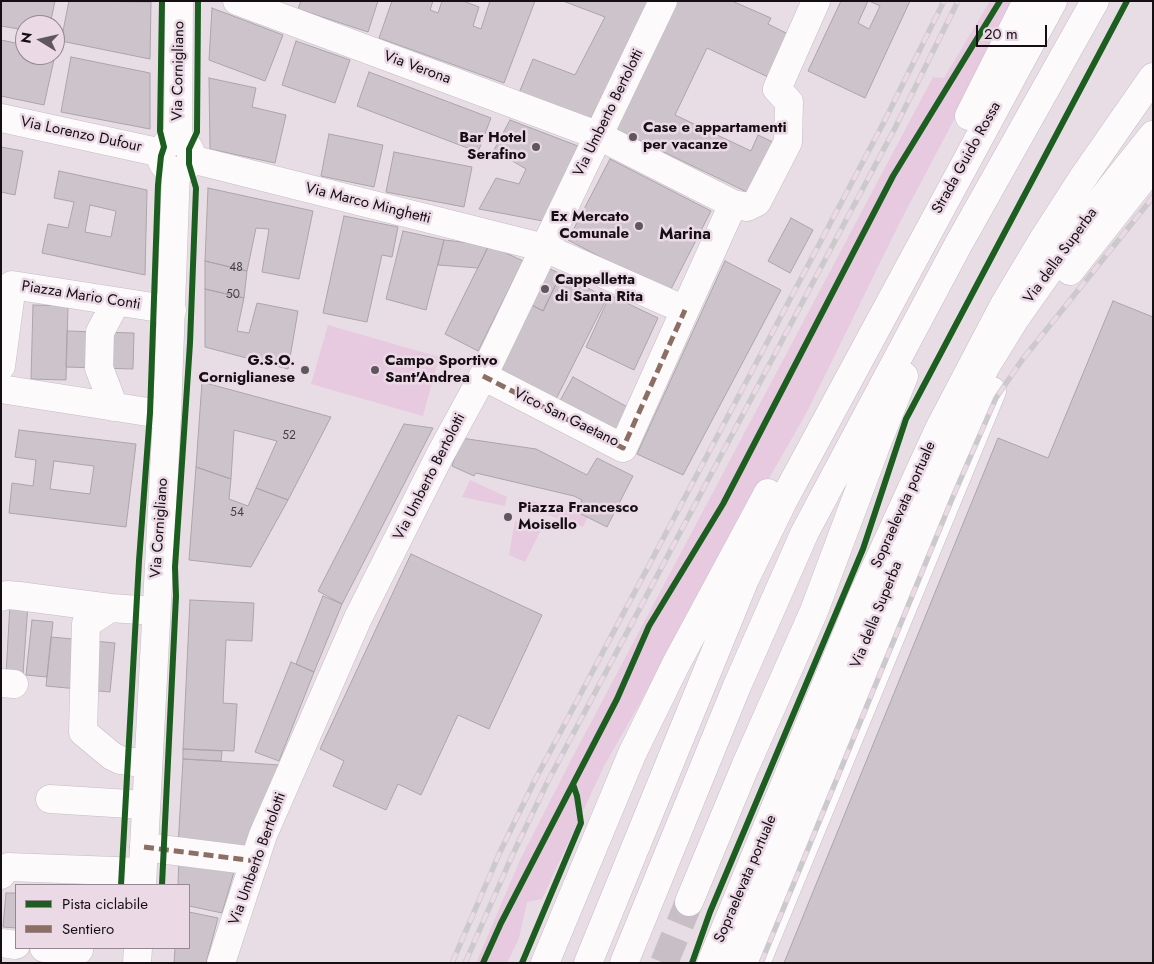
<!DOCTYPE html>
<html>
<head>
<meta charset="utf-8">
<style>
	body { margin:0 }
	#map { position:relative; width:1154px; height:964px; overflow:hidden; background:#e8dde5; font-family:Jost,sans-serif }
	canvas { display:block }
	.frame { position:absolute; inset:0; border:2px solid #150f14; pointer-events:none }
	.legend { position:absolute; left:15px; top:884px; width:175px; height:65px; box-sizing:border-box; background:#ecd9e6; border:1px solid #968892; margin:0; padding:6px 9px; list-style:none; font-size:15px; color:#150f14 }
	.legend li { display:flex; align-items:center; gap:10px; height:25px }
	.legend b { width:25px; border:1px solid #968892 }
	.north { position:absolute; left:15px; top:15px; width:50px; height:50px; box-sizing:border-box; background:#ecd9e6; border:1px solid #968892; border-radius:50%; rotate:279deg; font-size:14px; font-weight:700; line-height:20px; text-align:center; color:#150f14 }
	.north::after { content:''; display:block; margin:auto; width:18px; height:22px; background:#5f575d; clip-path:polygon(50% 0,100% 100%,50% 72%,0 100%) }
	.scale { position:absolute; left:976px; top:25px; width:71px; height:22px; box-sizing:border-box; border:2px solid #150f14; border-top:0; padding-left:6px; font-size:15px; line-height:18px; white-space:nowrap; color:#150f14; -webkit-text-stroke:4px #ecd9e6; paint-order:stroke }
</style>
</head>
<body>
<div id="map">
<canvas width="1154" height="964"></canvas>
<div class="frame"></div>
<ul class="legend">
<li><b style="height:6px;background:#1b5e20"></b>Pista ciclabile</li>
<li><b style="height:6px;background:#8d6e63"></b>Sentiero</li>
</ul>
<div class="north">N</div>
<div class="scale">20 m</div>
</div>
<script>
const ctx = document.querySelector('canvas').getContext('2d');
ctx.lineJoin = 'round';
function fillPath(path, color) {
  ctx.fillStyle = color;
  ctx.fill(path, 'evenodd');
}
function shape(rows) {
  const path = new Path2D();
  for (const r of rows) {
    if (r.length === 3) {
      path.moveTo(r[0] + r[2], r[1]);
      path.arc(r[0], r[1], r[2], 0, 2 * Math.PI);
      continue;
    }
    path.moveTo(r[0], r[1]);
    for (let i = 2; i < r.length; i += 2) path.lineTo(r[i], r[i + 1]);
  }
  return path;
}
function strokePath(path, color, width, dash) {
  ctx.strokeStyle = color;
  ctx.lineWidth = width;
  ctx.lineCap = dash ? 'butt' : 'round';
  ctx.setLineDash(dash || []);
  ctx.stroke(path);
}
function label(font, color, halo, rows, align = 'center') {
  ctx.font = font + ' Jost,sans-serif';
  ctx.lineWidth = 5;
  ctx.setLineDash([]);
  ctx.textBaseline = 'middle';
  ctx.strokeStyle = halo;
  ctx.fillStyle = color;
  for (const [text, x, y, turn = 0] of rows) {
    ctx.save();
    ctx.translate(x, y);
    ctx.rotate((+turn || 0) * Math.PI / 180);
    ctx.textAlign = isNaN(turn) ? turn : align;
    if (halo) ctx.strokeText(text, 0, 0);
    ctx.fillText(text, 0, 0);
    ctx.restore();
  }
}
fillPath(shape([
	[990,1,1013,1,993,46,898,226,807,412,604,766,542,899,527,902,519,938,507,963,476,963,520,860,571,760,933,77,944,78],
	[328,325,439,357,423,416,311,384],
	[470,480,507,497,505,506,462,497],
	[519,498,577,512,588,517,583,527,551,516,517,509],
	[515,521,543,526,525,562,509,555]
]), '#e7cadf');
const building = shape([
	[1,1,55,1,50,25,25,25,25,30,1,26,1,1],
	[69,1,151,2,150,59,61,41,69,1],
	[301,1,378,1,368,32,298,9,301,1],
	[392,1,433,1,430,10,438,13,442,1,463,1,479,7,473,26,481,29,490,1,535,1,504,83,379,38,392,1],
	[563,1,652,1,590,120,519,93,533,59,575,75,605,17,563,1],
	[676,1,732,1,771,18,768,24,788,34,768,77,707,48,675,115,751,151,758,135,777,144,753,195,616,129,676,1],
	[841,1,868,1,858,23,869,29,880,6,869,1,910,1,865,98,808,71,841,1],
	[212,8,283,35,265,81,209,60,212,8],
	[1,40,25,45,25,55,55,55,44,105,1,96,1,40],
	[296,41,350,60,335,103,282,85,296,41],
	[71,57,150,73,150,129,61,112,71,57],
	[369,72,491,118,478,152,357,106,369,72],
	[209,78,256,88,252,107,286,115,275,163,210,149,209,78],
	[510,120,578,146,543,221,479,209,496,178,519,184,526,169,494,150,510,120],
	[329,134,383,145,374,187,321,176,329,134],
	[1,147,23,151,15,195,1,192,1,147],
	[394,152,472,167,464,207,386,192,394,152],
	[610,159,711,211,669,293,568,240,610,159],
	[59,171,147,190,145,275,42,253,48,224,68,228,74,202,54,198,59,171],
	[90,205,116,211,111,237,85,232,90,205],
	[208,188,313,211,299,279,262,272,269,229,256,228,247,271,205,261,208,188],
	[344,216,398,227,392,257,382,255,367,322,323,313,344,216],
	[791,218,813,230,790,273,768,261,791,218],
	[403,231,444,240,426,310,386,299,403,231],
	[444,240,489,245,478,268,438,265,444,240],
	[489,245,523,261,478,351,445,334,489,245],
	[205,261,247,271,244,298,205,289,205,261],
	[725,261,781,290,683,475,637,454,725,261],
	[546,267,561,274,543,311,528,303,546,267],
	[561,274,607,298,553,405,492,375,528,303,543,311,561,274],
	[205,289,244,298,237,331,249,333,257,303,298,311,288,369,205,347,205,289],
	[610,295,658,318,634,370,586,347,610,295],
	[1113,301,1153,317,1153,963,784,963,998,438,1048,458,1113,301],
	[33,305,68,306,66,380,31,379,33,305],
	[67,331,134,333,133,369,66,367,67,331],
	[573,377,631,409,614,440,556,408,573,377],
	[202,382,331,417,288,500,256,488,277,441,234,430,231,479,196,467,202,382],
	[404,424,433,428,342,604,318,591,404,424],
	[19,430,136,444,126,527,9,513,12,483,33,486,36,460,15,457,19,430],
	[54,461,94,466,90,494,50,489,54,461],
	[461,438,536,449,587,475,597,458,633,476,607,527,577,512,582,500,574,496,476,473,474,476,452,466,461,438],
	[196,467,231,479,229,499,248,506,256,488,288,500,251,567,189,560,196,467],
	[411,554,542,615,489,729,458,715,421,795,398,784,386,810,333,786,344,761,320,749,411,554],
	[323,596,342,604,314,672,296,664,323,596],
	[190,600,254,603,252,641,226,640,223,703,237,704,234,751,183,749,190,600],
	[10,604,28,604,23,674,6,675,10,604],
	[32,620,53,622,47,677,26,675,32,620],
	[51,637,115,643,110,692,46,686,51,637],
	[291,662,314,672,279,761,255,752,291,662],
	[183,749,222,751,221,761,183,759,183,749],
	[183,759,280,765,242,855,178,847,183,759],
	[179,856,237,862,222,913,189,906,189,885,178,885,179,856],
	[6,893,16,893,16,928,3,927,6,893],
	[189,912,218,918,206,963,174,963,175,948,189,948,189,912]
]);
fillPath(building, '#ccc4ca');
strokePath(building, '#aca4aa', 1);
strokePath(shape([
	[664,963,689,902]
]), '#c8bec6', 28, [28, 14]);
const minor = shape([
	[237,1,597,135,733,204,747,207,757,202,788,142,789,102,777,89,816,1],
	[1,118,162,153],
	[191,159,545,248,685,310,733,204],
	[1070,271,1153,166],
	[1,366,12,285,172,310],
	[483,376,623,448,685,310],
	[1,389,167,415],
	[114,407,99,368,100,332,116,302],
	[1,597,7,595,19,596,110,608,155,611],
	[110,608,86,624,83,732,112,756,120,760,147,764],
	[1,683,14,684],
	[50,799,145,805],
	[144,847,255,861],
	[1,875,3,870,8,867,142,872],
	[1,943,16,945],
	[44,948,79,950],
	[221,963,263,835,358,618,440,455,483,376,663,1],
	[734,963,957,422,986,366,1015,319,1082,224,1153,135],
	[756,963,992,391]
]);
const major = shape([
	[178,141,179,1],
	[176,156,15],
	[142,885,167,415,176,171],
	[137,963,138,948]
]);
const highway = shape([
	[969,116,1027,1],
	[689,902,745,767,814,611,877,443,904,376],
	[545,963,632,754,676,664,768,493],
	[588,963,745,579,783,501,1053,1],
	[624,963,737,686,805,532,958,245,1095,1],
	[711,963,862,597,939,429,1004,305,1044,238,1082,179,1153,77]
]);
strokePath(minor, '#c4bcc2', 29);
strokePath(major, '#c4bcc2', 29);
strokePath(highway, '#c4bcc2', 29);
strokePath(minor, '#fcfafb', 28);
strokePath(major, '#fcfafb', 28);
strokePath(highway, '#fcfafb', 28);
const rail = shape([
	[452,963,500,852,535,780,884,122,944,1],
	[465,963,512,856,547,783,895,128,958,1],
	[761,963,952,499,996,398,1022,360,1153,197]
]);
strokePath(rail, '#ccc9cc', 5.5);
strokePath(rail, '#ecd9e6', 4, [11]);
strokePath(shape([
	[483,376,623,448,685,310],
	[144,847,255,861]
]), '#8d6e63', 5, [10, 5]);
strokePath(shape([
	[121,885,139,561,150,413,158,185,161,156,164,147,160,131,162,1],
	[162,885,176,596,175,567,190,343,196,188,189,164,189,149,197,132,198,1],
	[483,963,501,923,617,699,649,626,723,504,893,176,1000,1],
	[522,963,581,823,577,796,573,784],
	[692,963,710,912,863,549,906,419,1127,1]
]), '#1b5e20', 6);
for (const [x, y, r, color] of [
	[633,137,5,"#5f575d"],
	[536,147,5,"#5f575d"],
	[639,226,5,"#5f575d"],
	[545,289,5,"#5f575d"],
	[305,370,5,"#5f575d"],
	[375,370,5,"#5f575d"],
	[508,517,5,"#5f575d"]
]) {
  const dot = new Path2D();
  dot.arc(x, y, r, 0, 2 * Math.PI);
  ctx.fillStyle = color;
  ctx.fill(dot);
  strokePath(dot, '#ecd9e6', 2);
}
label('12px', '#453e44', null, [
	["48",236,268],
	["50",233,295],
	["52",289,436],
	["54",237,513]
]);
label('15px', '#150f14', '#ecd9e6', [
	["Via Verona",417,68,20],
	["Via Cornigliano",179,71,-89],
	["Via Umberto Bertolotti",609,113,-64],
	["Via Lorenzo Dufour",81,135,12],
	["Strada Guido Rossa",967,158,-61],
	["Via Marco Minghetti",368,204,14],
	["Via della Superba",1061,256,-54],
	["Piazza Mario Conti",81,296,9],
	["Vico San Gaetano",566,418,26],
	["Via Umberto Bertolotti",430,477,-63],
	["Sopraelevata portuale",904,505,-66],
	["Via Cornigliano",160,528,-86],
	["Via della Superba",877,615,-68],
	["Via Umberto Bertolotti",258,859,-70],
	["Sopraelevata portuale",746,879,-67]
]);
label('bold 15px', '#150f14', '#ecd9e6', [
	["Case e appartamenti",643,128],
	["per vacanze",643,145],
	["Bar Hotel",526,138,"right"],
	["Serafino",526,155,"right"],
	["Ex Mercato",629,217,"right"],
	["Comunale",629,234,"right"],
	["Cappelletta",555,280],
	["di Santa Rita",555,297],
	["G.S.O.",295,361,"right"],
	["Corniglianese",295,378,"right"],
	["Campo Sportivo",385,361],
	["Sant'Andrea",385,378],
	["Piazza Francesco",518,508],
	["Moisello",518,525]
], 'left');
label('bold 16px', '#150f14', '#ecd9e6', [
	["Marina",685,235]
]);
</script>
</body>
</html>
